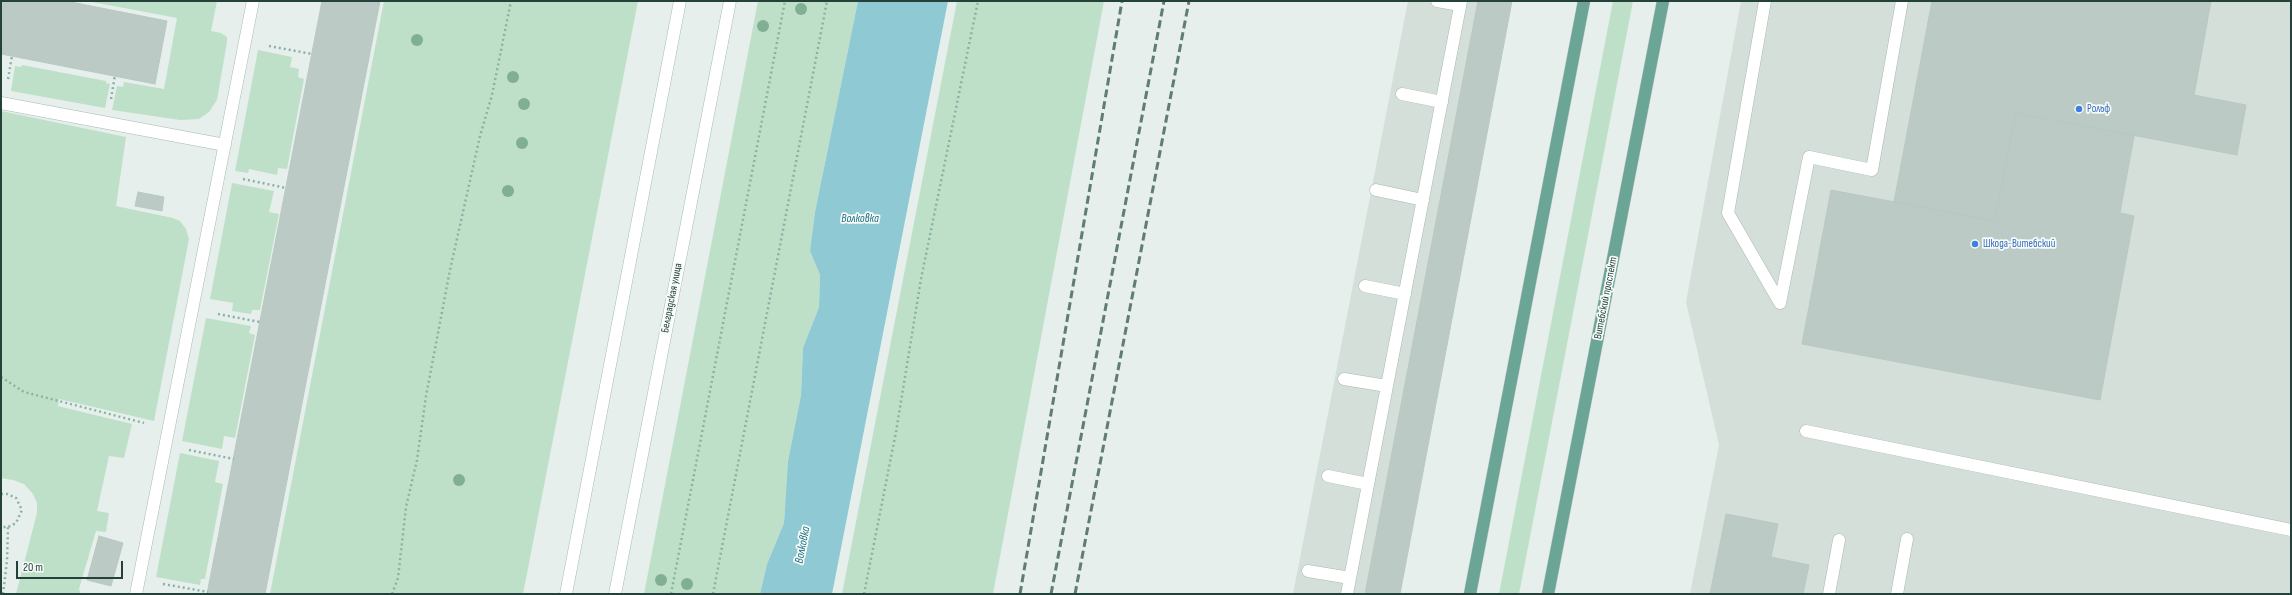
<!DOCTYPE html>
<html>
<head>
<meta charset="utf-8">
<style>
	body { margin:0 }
	#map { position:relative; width:2292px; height:595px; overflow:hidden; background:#e6efeb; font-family:"Sofia Sans Condensed",sans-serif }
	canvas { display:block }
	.frame { position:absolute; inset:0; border:2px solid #24423a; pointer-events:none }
	.scale { position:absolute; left:16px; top:561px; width:107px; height:18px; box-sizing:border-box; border:2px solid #24423a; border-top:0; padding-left:5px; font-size:12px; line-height:14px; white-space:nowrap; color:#24423a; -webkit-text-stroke:3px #f7fbf9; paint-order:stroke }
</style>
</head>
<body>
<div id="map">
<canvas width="2292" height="595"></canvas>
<div class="frame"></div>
<div class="scale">20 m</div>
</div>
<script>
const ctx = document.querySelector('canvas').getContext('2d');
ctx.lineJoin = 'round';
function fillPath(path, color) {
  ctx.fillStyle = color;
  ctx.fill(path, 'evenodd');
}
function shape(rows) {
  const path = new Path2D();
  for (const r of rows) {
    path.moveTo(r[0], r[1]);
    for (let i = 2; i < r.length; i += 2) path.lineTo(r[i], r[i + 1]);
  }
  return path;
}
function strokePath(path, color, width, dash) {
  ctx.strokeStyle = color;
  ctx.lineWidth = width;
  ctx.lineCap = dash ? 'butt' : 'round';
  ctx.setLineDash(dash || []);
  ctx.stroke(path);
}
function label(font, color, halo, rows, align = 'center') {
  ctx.font = font + ' "Sofia Sans Condensed",sans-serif';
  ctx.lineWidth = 3.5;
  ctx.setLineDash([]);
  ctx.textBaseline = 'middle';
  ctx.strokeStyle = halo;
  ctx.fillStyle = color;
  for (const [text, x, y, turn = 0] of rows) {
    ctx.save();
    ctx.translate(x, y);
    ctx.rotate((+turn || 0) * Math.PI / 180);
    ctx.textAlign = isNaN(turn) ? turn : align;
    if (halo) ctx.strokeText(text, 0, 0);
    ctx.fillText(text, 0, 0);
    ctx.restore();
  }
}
fillPath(shape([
	[1408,1,1511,1,1396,594,1293,594],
	[1741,1,2291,1,2291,594,1690,594,1719,445,1686,302]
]), '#d4dfda');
fillPath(shape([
	[87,1,217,1,211,31,221,33,227,37,227,42,217,100,209,112,199,119,180,120,112,110,117,86,123,87,124,82,164,89,177,18],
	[384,1,638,1,523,594,270,594],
	[758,1,858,1,815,212,810,251,820,275,819,307,803,348,801,395,788,461,784,523,767,564,760,594,644,594],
	[957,1,1104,1,993,594,842,594],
	[1613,1,1633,1,1519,594,1499,594],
	[258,50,292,57,290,67,299,69,298,77,304,79,287,169,278,168,277,175,249,169,248,173,235,171],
	[22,65,106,81,106,83,110,84,105,108,11,91,15,66,21,67],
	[1,111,126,137,116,206,173,218,180,221,186,229,189,239,154,421,59,399,58,406,132,424,124,458,109,456,97,511,109,513,106,532,96,531,79,589,81,594,16,594,37,513,37,503,33,494,24,484,13,480,1,478],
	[232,183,274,191,269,212,279,214,260,310,252,310,251,314,232,311,233,303,210,299],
	[206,318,251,326,249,333,255,335,235,438,224,436,222,449,182,441],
	[180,453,219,461,215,482,223,484,205,579,201,579,200,585,156,577]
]), '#bfe0c8');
fillPath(shape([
	[858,1,948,1,832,594,760,594,767,564,784,523,788,461,801,395,803,348,819,307,820,275,810,251,815,212]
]), '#8ec9d4');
const building = shape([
	[1,1,66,1,167,21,155,84,1,54,1,1],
	[322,1,380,1,265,594,207,594,322,1],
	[1478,1,1512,1,1400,594,1365,594,1478,1],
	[1932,1,2211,1,2194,95,2246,105,2237,155,2016,113,1995,221,1894,202,1932,1],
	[2016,113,2134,136,2120,213,2134,216,2100,400,1802,344,1831,190,1995,221,2016,113],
	[138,192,164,197,162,211,135,206,138,192],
	[1726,514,1778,524,1771,557,1809,565,1803,594,1710,594,1726,514],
	[99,536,123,543,111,586,87,580,99,536]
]);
fillPath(building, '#bbcac4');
strokePath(building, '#b8c9c2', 1);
const lane = shape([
	[1437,1,1460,5],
	[1765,1,1728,213,1780,303,1809,157,1872,170,1902,1],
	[1402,94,1442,102],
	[1,103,225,145],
	[1376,190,1423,200],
	[1365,286,1405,294],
	[1344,379,1387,386],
	[1806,431,2291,530],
	[1328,476,1368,484],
	[1308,571,1350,578],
	[136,594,253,1],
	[1347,594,1461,1],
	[1829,594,1839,540],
	[1897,594,1907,539]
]);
const secondary = shape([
	[566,594,680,1],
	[615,594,730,1]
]);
const primary = shape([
	[1470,594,1584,1],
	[1548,594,1663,1]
]);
strokePath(lane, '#a8b8b2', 13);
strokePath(secondary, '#a4bbb3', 13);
strokePath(primary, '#c2cac8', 13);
strokePath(shape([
	[269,46,312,54],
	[8,79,12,56],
	[111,99,115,75],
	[243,179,286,188],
	[218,314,260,322],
	[1,377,24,392,144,423],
	[189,450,234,459],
	[1,494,7,494,16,498,22,510,16,523,8,527,1,527],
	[163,584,208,592],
	[3,594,7,561,8,527],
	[392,594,398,578,406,507,417,460,426,396,450,270,480,136,492,95,511,1],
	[671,594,785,1],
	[713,594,827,1],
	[864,594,896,432,921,279,978,1]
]), '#86b3a5', 2.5, [2, 3]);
strokePath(lane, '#fff', 12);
strokePath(secondary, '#fff', 12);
strokePath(primary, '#6aa596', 12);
strokePath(shape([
	[1020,594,1122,1],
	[1051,594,1164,1],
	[1075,594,1189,1]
]), '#5f7d75', 3, [8, 4]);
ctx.fillStyle = '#80af93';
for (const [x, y] of [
	[801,9],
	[763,26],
	[417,40],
	[513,77],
	[524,104],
	[522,143],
	[508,191],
	[459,480],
	[661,580],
	[687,584]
]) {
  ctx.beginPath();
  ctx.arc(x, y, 6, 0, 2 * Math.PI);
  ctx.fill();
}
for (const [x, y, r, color] of [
	[2079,109,4,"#3f7fe0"],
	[1975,244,4,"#3f7fe0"]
]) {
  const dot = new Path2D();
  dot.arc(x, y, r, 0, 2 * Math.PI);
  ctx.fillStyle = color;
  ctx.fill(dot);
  strokePath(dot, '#f7fbf9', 1.5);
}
label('11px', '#366cbe', '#f7fbf9', [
	["Рольф",2087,109],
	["Шкода-Витебский",1983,244]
], 'left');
label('11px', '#24423a', '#f7fbf9', [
	["Белградская улица",672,298,-79],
	["Витебский проспект",1606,298,-79]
]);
label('italic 12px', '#1c6f80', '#f7fbf9', [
	["Волковка",860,219],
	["Волковка",803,545,-79]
]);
</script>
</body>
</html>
